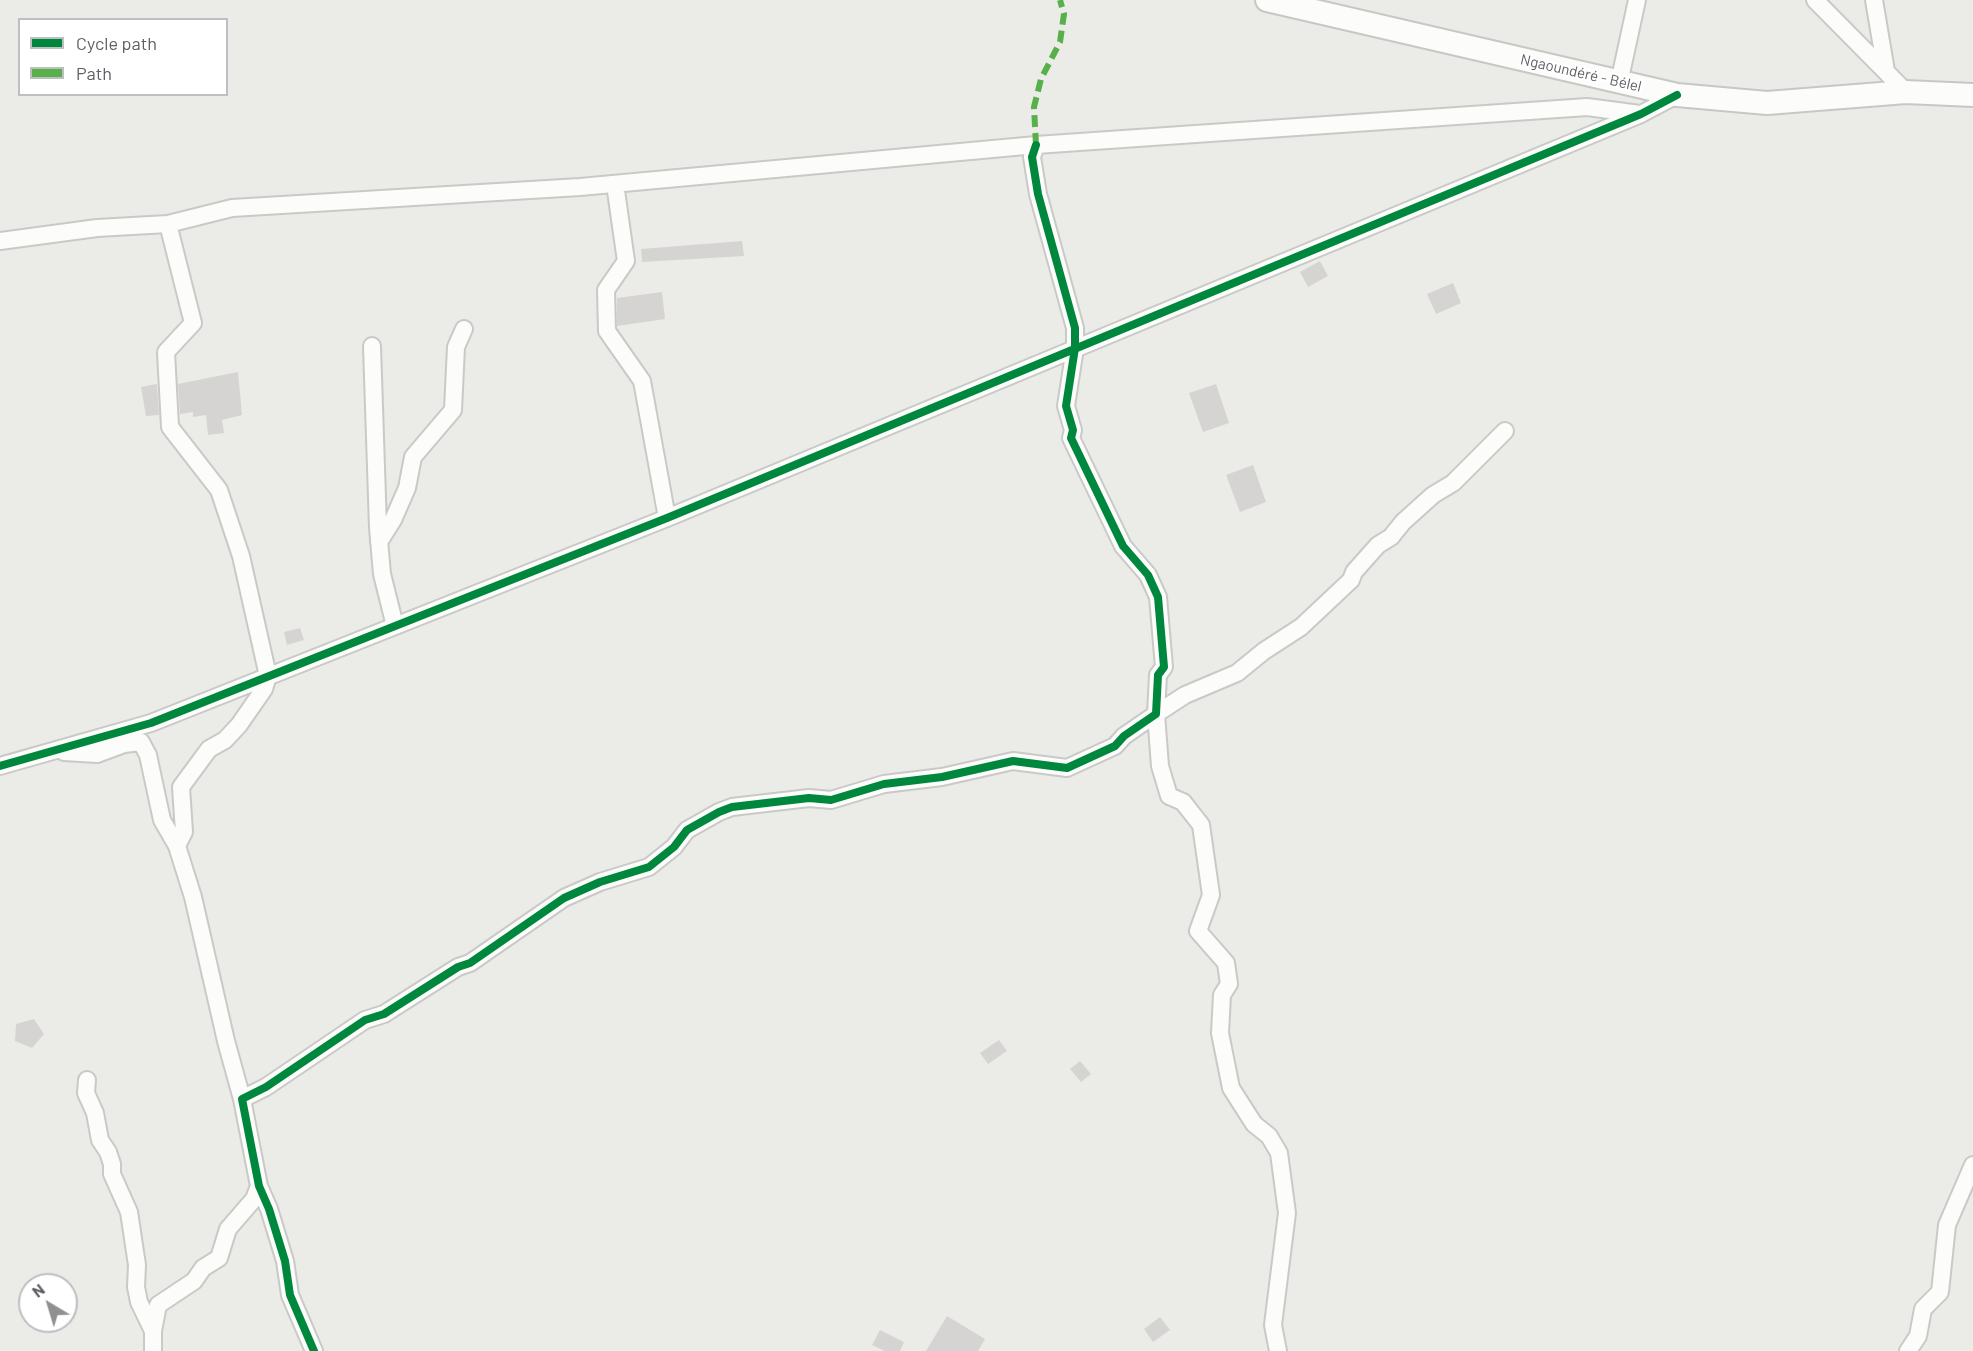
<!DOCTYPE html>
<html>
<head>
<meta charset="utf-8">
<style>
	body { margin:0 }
	#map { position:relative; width:1973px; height:1351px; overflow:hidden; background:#ebebe7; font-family:Barlow,sans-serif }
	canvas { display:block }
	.legend { position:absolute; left:18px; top:18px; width:210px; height:78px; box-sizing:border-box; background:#fff; border:2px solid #bebfc1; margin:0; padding:8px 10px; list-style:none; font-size:18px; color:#5d5f63 }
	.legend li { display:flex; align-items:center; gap:12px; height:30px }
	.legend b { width:30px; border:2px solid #bebfc1 }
	.north { position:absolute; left:18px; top:1273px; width:60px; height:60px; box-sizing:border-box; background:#fff; border:2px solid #bebfc1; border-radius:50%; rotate:322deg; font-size:16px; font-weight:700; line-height:24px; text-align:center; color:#5d5f63 }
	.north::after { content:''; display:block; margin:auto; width:21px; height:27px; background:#8f9091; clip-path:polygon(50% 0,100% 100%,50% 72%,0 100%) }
</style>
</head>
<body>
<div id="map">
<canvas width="1973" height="1351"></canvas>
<ul class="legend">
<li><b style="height:8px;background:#00873e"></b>Cycle path</li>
<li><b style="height:8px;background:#58b04a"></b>Path</li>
</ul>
<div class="north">N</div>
</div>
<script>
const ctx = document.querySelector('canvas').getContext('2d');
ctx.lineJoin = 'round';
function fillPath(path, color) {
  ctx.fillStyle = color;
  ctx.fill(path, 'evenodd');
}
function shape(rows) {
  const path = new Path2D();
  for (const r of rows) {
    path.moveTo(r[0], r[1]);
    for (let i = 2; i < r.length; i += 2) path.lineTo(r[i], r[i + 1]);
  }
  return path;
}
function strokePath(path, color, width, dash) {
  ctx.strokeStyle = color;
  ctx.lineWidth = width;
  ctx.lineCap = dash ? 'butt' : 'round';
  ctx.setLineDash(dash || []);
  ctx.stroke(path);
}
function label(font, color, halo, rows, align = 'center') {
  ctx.font = font + ' Barlow,sans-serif';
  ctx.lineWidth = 4.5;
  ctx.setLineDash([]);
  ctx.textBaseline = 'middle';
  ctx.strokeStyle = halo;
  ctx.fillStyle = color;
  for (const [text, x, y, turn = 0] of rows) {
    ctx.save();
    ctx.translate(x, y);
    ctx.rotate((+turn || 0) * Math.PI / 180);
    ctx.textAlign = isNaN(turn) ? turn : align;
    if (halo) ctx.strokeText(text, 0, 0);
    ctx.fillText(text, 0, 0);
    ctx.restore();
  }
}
fillPath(shape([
	[742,241,744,256,642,262,641,249],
	[1320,261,1328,276,1308,287,1300,272],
	[1453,283,1461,303,1436,314,1427,294],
	[662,292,665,319,617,326,617,298],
	[238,372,242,415,222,420,224,433,208,435,206,415,193,417,193,412,180,414,178,384],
	[157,384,159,415,146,416,141,387],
	[1216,384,1229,423,1203,432,1189,393],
	[1253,465,1266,502,1240,512,1226,475],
	[300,628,304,640,287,645,284,632],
	[34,1019,44,1034,32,1048,15,1041,16,1024],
	[999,1040,1007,1051,988,1064,980,1053],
	[1080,1061,1091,1074,1081,1082,1070,1069],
	[947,1316,985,1339,978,1351,926,1351],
	[1160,1317,1170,1330,1153,1342,1144,1329],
	[880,1330,904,1342,900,1351,885,1351,872,1345]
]), '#d5d4d2');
const street = shape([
	[1815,0,1906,92],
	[1874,0,1886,71],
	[1619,83,1637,0],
	[615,184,626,261,606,290,607,331,642,381,667,518],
	[168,224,193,323,166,352,170,427,219,490,241,556,268,676,264,689,239,725,225,740,209,749,181,787,184,832,177,846],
	[0,241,97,228,168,224,232,208,580,187,1036,145,1587,107,1640,114],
	[372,346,378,528,382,574,395,626],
	[379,542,393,520,407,488,413,457,453,410,456,347,464,329],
	[64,752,97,754,124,744,141,742,148,755,162,820,177,846,193,897,226,1041,242,1099],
	[0,766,151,723,667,518,1641,114,1677,95],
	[87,1080,86,1093,95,1113,100,1140,108,1152,112,1164,112,1174,129,1212,137,1265,136,1287,139,1302,153,1331,153,1351],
	[153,1331,158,1305,194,1281,203,1268,219,1258,228,1229,254,1199,259,1186],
	[314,1351,290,1295,285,1261,269,1209,259,1186,242,1099,266,1087,365,1020,384,1014,458,967,470,963,564,898,600,882,649,867,674,847,687,830,719,812,732,807,809,798,831,800,884,784,942,777,1013,761,1067,768,1115,746,1124,736,1156,714,1158,675,1164,667,1158,597,1148,575,1123,546,1071,438,1073,430,1066,406,1075,348,1075,328,1038,194,1032,157,1036,145],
	[1278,1351,1273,1325,1287,1213,1279,1153,1269,1136,1254,1124,1231,1088,1220,1033,1222,995,1229,984,1226,963,1198,931,1211,895,1201,825,1183,802,1169,796,1160,766,1156,714,1185,695,1237,673,1264,651,1301,627,1351,580,1354,572,1378,545,1391,537,1403,522,1433,495,1453,483,1505,431],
	[1908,1351,1918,1336,1923,1309,1940,1292,1947,1225,1973,1165]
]);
const secondary = shape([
	[1267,0,1677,95,1767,103,1906,92,1973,95]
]);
strokePath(street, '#c9c9c8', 20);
strokePath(secondary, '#c7c7c7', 26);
strokePath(street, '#fcfcfb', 16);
strokePath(secondary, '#fcfcfb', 22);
strokePath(shape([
	[1036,145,1034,107,1041,79,1060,42,1064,14,1060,0]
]), '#58b04a', 6, [12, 6]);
strokePath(shape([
	[0,766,151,723,667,518,1641,114,1677,95],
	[314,1351,290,1295,285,1261,269,1209,259,1186,242,1099,266,1087,365,1020,384,1014,458,967,470,963,564,898,600,882,649,867,674,847,687,830,719,812,732,807,809,798,831,800,884,784,942,777,1013,761,1067,768,1115,746,1124,736,1156,714,1158,675,1164,667,1158,597,1148,575,1123,546,1071,438,1073,430,1066,406,1075,348,1075,328,1038,194,1032,157,1036,145]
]), '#00873e', 8);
label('15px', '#5d5f63', '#fff', [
	["Ngaoundéré - Bélel",1581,73,13]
]);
</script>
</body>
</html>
